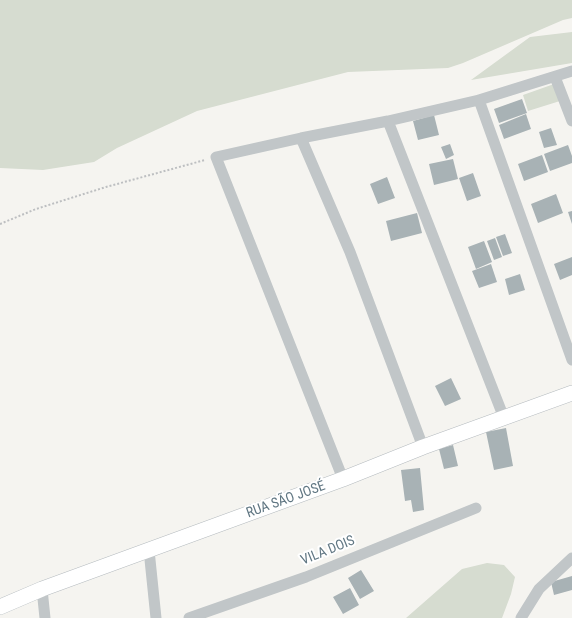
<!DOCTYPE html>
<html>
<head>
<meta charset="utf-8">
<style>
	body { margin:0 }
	canvas { display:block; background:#f5f4f0 }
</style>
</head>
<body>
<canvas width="572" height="618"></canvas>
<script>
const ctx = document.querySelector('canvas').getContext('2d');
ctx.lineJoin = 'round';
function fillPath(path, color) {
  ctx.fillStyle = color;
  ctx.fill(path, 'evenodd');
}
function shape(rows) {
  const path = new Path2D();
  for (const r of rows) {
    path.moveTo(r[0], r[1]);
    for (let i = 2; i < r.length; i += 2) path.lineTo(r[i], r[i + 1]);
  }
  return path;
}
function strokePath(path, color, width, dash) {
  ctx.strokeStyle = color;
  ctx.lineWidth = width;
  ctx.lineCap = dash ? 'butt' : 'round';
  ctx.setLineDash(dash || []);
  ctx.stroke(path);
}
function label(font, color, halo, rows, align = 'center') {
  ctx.font = font + ' "Roboto Condensed",sans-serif';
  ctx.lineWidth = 4;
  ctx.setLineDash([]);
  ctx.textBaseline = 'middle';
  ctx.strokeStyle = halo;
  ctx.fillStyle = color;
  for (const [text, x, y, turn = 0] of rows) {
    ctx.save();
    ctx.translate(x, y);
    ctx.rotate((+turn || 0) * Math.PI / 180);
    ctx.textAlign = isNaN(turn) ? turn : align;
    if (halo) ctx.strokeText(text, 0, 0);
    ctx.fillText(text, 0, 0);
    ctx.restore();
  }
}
fillPath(shape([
	[0,0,572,0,572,18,563,20,463,63,448,68,348,72,197,111,117,148,94,162,43,170,0,168],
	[572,32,572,63,471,80,530,37],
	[554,84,560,101,528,111,523,95],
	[487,563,504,565,515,577,511,594,502,618,406,618,462,569]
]), '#d6dcd0');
fillPath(shape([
	[522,99,527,113,499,123,494,109],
	[526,114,531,129,504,139,499,125],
	[434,115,439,135,418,140,413,121],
	[551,128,557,145,544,148,539,132],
	[450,144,454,155,446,159,441,147],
	[568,145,572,156,572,163,550,171,544,154],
	[542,155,548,172,524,181,518,164],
	[453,159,458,179,434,185,429,164],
	[473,173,481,196,467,201,459,178],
	[387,177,395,198,378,204,370,184],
	[556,194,563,213,538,223,531,204],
	[572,211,572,224,568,212],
	[417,213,422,233,391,241,386,221],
	[505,234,512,253,503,256,496,237],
	[495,238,502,257,494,260,487,241],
	[484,241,492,262,476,269,468,247],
	[572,257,572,275,560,280,554,264],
	[491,264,497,282,479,288,472,271],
	[520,274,525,290,509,295,505,279],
	[451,378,461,399,445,406,435,386],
	[506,428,513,466,494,470,486,432],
	[453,445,458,466,444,469,439,449],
	[420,468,424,510,413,512,411,500,405,501,401,470],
	[361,570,374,591,360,599,348,578],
	[572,576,572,590,554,595,551,582],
	[350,588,359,605,343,614,333,597]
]), '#a8b2b5');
const secondary = shape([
	[0,607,42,589,343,479,423,447,572,393]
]);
strokePath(secondary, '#b5bbbf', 16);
strokePath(shape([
	[0,224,36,209,106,187,205,160]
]), '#bdbfc1', 2, [2, 2]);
strokePath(shape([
	[555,77,572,121],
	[479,100,572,360],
	[388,121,504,418],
	[301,138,350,252,423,447],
	[343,479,216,157,301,138,388,121,479,100,572,71],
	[149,550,156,618],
	[42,589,45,618],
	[189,618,306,577,476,508],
	[521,618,539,589,572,558]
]), '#c1c6c8', 11);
strokePath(secondary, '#fff', 15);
label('14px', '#617783', '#fff', [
	["RUA SÃO JOSÉ",286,500,-20],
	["VILA DOIS",328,551,-22]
]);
</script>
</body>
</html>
